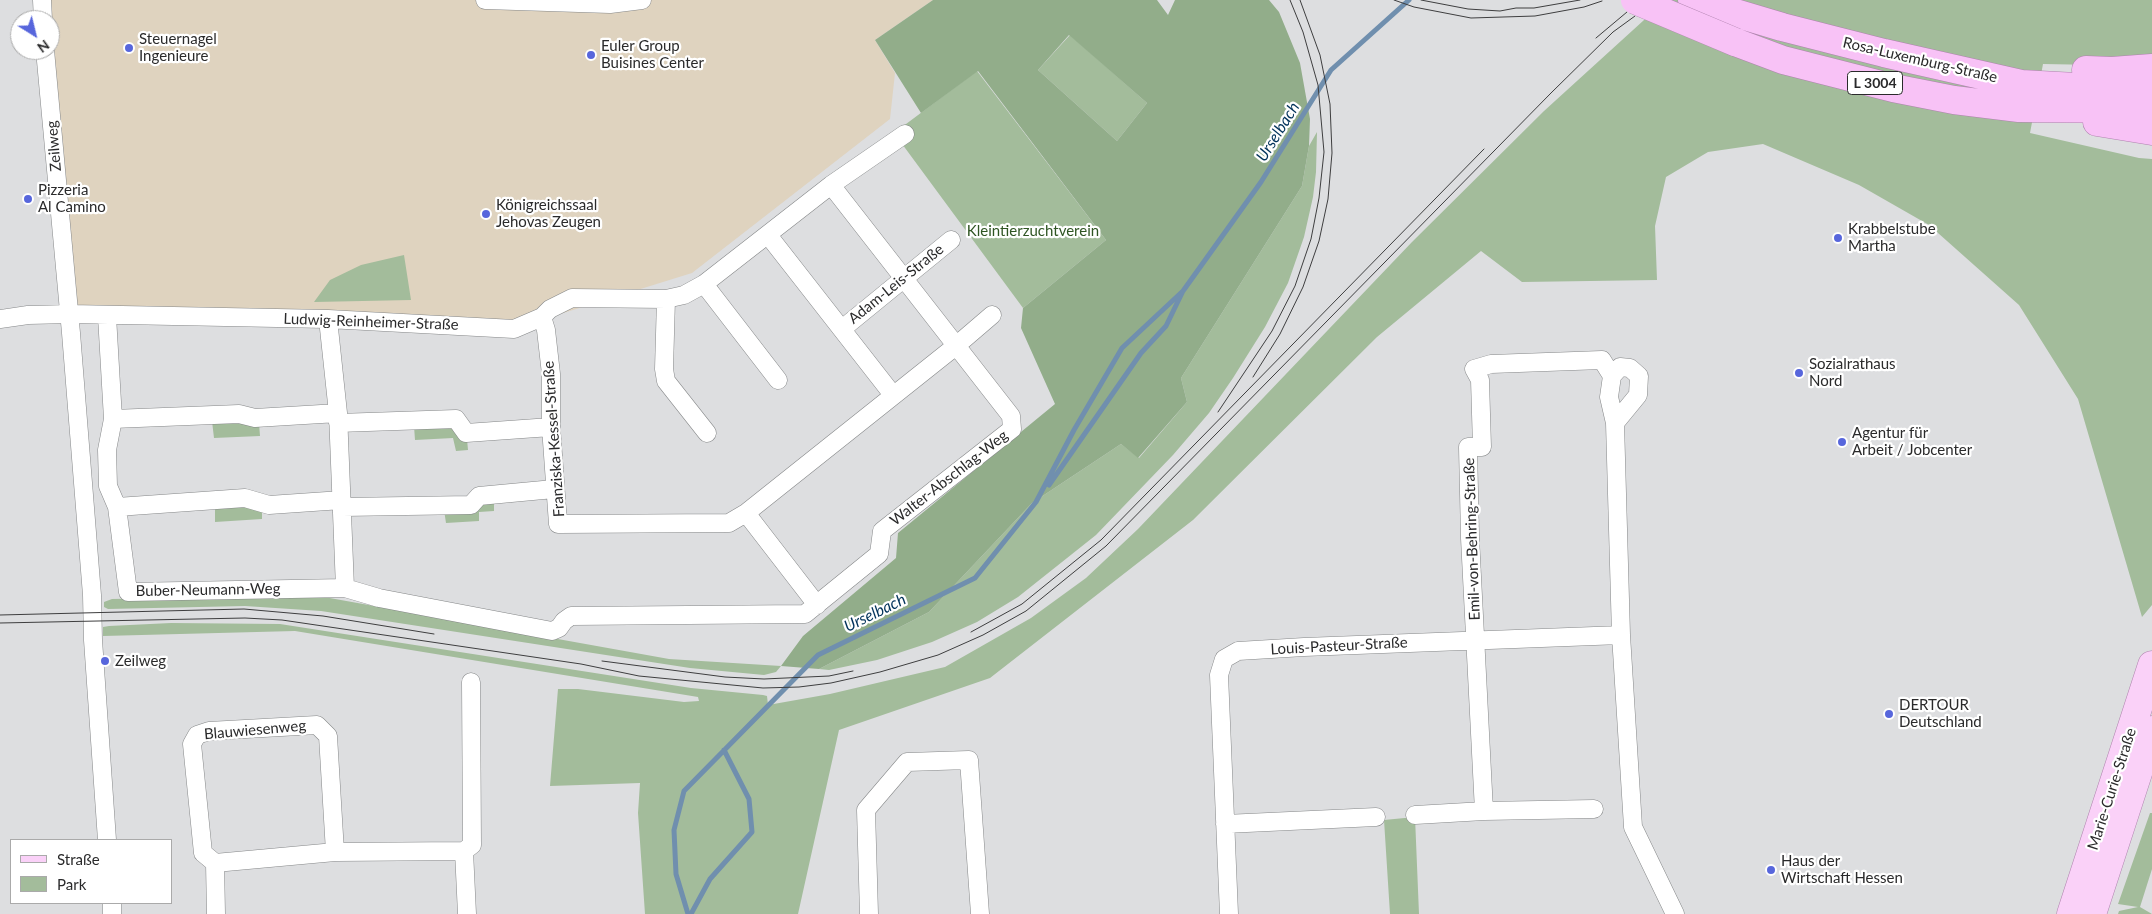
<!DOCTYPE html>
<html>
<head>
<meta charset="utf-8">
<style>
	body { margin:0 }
	#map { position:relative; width:2152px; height:914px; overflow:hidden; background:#dddee0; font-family:Lato,sans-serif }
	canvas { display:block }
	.legend { position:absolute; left:10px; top:839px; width:162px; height:65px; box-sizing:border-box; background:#fff; border:1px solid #aaa; margin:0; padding:6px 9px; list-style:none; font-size:15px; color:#2a2a2b }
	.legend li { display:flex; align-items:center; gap:10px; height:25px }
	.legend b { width:25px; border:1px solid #aaa }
	.north { position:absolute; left:10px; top:10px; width:50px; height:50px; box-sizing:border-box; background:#fff; border:1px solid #aaa; border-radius:50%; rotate:144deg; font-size:14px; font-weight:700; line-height:20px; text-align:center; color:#2a2a2b }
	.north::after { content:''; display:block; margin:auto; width:18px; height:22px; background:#5766dc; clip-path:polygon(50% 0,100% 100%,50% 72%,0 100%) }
</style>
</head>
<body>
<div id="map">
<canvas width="2152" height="914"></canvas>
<ul class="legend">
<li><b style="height:6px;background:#fad1f8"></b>Straße</li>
<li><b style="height:14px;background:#a3bc9b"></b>Park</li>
</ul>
<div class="north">N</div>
</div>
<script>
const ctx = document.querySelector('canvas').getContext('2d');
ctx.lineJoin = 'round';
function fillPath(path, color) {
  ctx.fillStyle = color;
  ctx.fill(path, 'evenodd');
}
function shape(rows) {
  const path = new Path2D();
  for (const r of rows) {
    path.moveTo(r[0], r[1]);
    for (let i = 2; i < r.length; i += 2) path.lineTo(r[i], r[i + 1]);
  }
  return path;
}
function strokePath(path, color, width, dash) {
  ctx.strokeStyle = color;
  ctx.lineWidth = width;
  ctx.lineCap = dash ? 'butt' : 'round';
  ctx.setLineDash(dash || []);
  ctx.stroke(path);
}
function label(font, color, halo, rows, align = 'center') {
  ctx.font = font + ' Lato,sans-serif';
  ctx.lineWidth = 4.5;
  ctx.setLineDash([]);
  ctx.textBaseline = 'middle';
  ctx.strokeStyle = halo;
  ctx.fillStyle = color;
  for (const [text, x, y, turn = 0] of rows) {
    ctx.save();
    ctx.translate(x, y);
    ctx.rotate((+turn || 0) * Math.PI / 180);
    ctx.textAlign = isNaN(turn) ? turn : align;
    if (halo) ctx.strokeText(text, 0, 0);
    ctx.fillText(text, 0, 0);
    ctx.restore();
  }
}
fillPath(shape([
	[44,0,933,0,875,40,895,73,890,119,692,273,515,328,71,306,50,50,50,20]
]), '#dfd3bf');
fillPath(shape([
	[1666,0,2152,0,2152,55,2098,65,2043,64,2030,133,2139,158,2152,159,2152,605,2142,617,2078,399,2019,305,1929,225,1859,185,1763,144,1708,152,1666,177,1655,226,1657,280,1522,282,1481,251,1377,337,1193,520,990,678,839,730,798,914,645,914,638,813,640,783,550,786,558,689,578,689,684,702,699,701,698,697,295,631,103,636,103,627,109,626,171,623,280,624,691,688,763,695,767,696,768,705,830,694,945,667,1031,618,1086,578,1138,529,1412,242,1544,111],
	[1070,35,1147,103,1117,141,1038,70],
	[977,71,1106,240,1023,308,894,133],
	[1317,132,1316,172,1313,197,1304,237,1288,283,1265,327,1233,378,1209,413,1173,455,1096,535,1018,597,977,622,932,642,877,660,829,670,819,669,929,612,1032,503,1121,444,1139,458,1187,402,1181,378,1302,186,1309,146],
	[404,255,411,300,314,302,330,280,361,265],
	[212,421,259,423,260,436,214,438],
	[456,422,467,439,468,450,456,451,453,438,415,440,414,426],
	[494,500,494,511,479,512,479,521,446,523,444,510],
	[248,503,262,510,262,519,215,522,215,507],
	[313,595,669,659,781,666,776,672,764,675,690,668,321,611,245,606,108,609,104,607,104,602,112,599],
	[2150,813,2152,813,2152,869,2140,907,2152,914,2118,914,2119,911,2138,907,2118,904],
	[1415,817,1419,914,1390,914,1384,820]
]), '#a3bc9b');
fillPath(shape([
	[933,0,1157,0,1168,15,1175,0,1269,0,1279,12,1300,63,1310,119,1309,146,1302,186,1181,378,1187,402,1138,458,1121,444,1032,503,929,612,819,669,781,666,803,636,896,558,898,533,1055,404,1021,328,1023,308,1106,240,978,71,921,113,875,40],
	[1069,35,1147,103,1117,141,1038,70]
]), '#92ad8a');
strokePath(shape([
	[1049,485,1141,353,1166,326,1182,293],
	[688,914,676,874,674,830,684,791,818,655,975,578,1036,502,1074,430,1122,348,1183,291,1261,182,1331,70,1409,0],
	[691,914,710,879,752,832,749,799,724,750]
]), '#708fae', 5);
const minor = shape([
	[42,0,43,20],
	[485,0,610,4,642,0],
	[45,50,71,333,92,595,93,640,107,840],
	[768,235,893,395],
	[704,284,778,380],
	[666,299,664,369,666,381,707,433],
	[107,316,113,419,107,450,108,486,117,507,128,592,345,588,379,598,552,631,559,628,564,621,571,616,805,614,879,554,882,531,1012,429,1011,416,831,185],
	[542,317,546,330,551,374,551,427,558,524,729,523,746,513,957,345,992,315],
	[0,319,28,315,70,314,328,319,514,329,542,317,550,309,572,298,666,299,684,295,704,284,831,185,905,134],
	[328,319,338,413,345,588],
	[842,329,951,240],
	[113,419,239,414,255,418,338,413],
	[338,423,456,419,466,433,551,427],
	[1615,423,1638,395,1639,376,1630,368,1620,367,1612,376,1609,397,1615,423,1621,635,1633,827,1675,914],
	[117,507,245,498,269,505,342,500],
	[343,507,471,505,479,496,554,489],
	[746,513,817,605],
	[1484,811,1470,538,1468,447,1482,447,1480,380,1474,369,1491,364,1602,360,1612,376],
	[1415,815,1484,811,1594,809],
	[1225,824,1376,817],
	[215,863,335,852,464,851],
	[112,903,112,914],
	[216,914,215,863,203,853,192,744,197,735,209,731,317,725,328,736,335,852],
	[467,914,464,851,472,845,471,682],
	[869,914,866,810,907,762,969,760,980,914],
	[1229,914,1219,675,1224,659,1238,651,1304,647,1621,635]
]);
const primary = shape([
	[2071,914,2152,665],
	[2092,914,2152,730]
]);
const trunk = shape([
	[1692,0,1782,27,1884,53,2021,84,2132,90,2152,90],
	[1735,42,1783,60,1893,88,1954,100,2019,108,2152,109],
	[2086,70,2112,71,2152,68],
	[2097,122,2152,131]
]);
strokePath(minor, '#858788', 19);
strokePath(primary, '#af83ae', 29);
strokePath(trunk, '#af83ae', 29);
strokePath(minor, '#fff', 18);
strokePath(primary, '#fad1f8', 28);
strokePath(trunk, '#f8c2f6', 28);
strokePath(shape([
	[1394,0,1414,7,1471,18,1535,16,1584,7,1602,1],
	[1421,0,1468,9,1500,11,1516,8,1534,8,1580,0],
	[1596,38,1627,12],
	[1253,377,1280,334,1303,287,1319,241,1328,199,1332,153,1330,104,1320,55,1300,0],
	[1218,412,1272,331,1295,286,1311,239,1319,198,1324,152,1318,85,1303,32,1290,0],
	[0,615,244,609,323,616,434,634],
	[0,623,245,618,282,620,581,664,639,676,763,688,799,687,831,683,880,672,938,655,983,635,1026,611,1106,546,1551,93,1613,32,1635,16],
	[971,632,1022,604,1101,540,1484,149],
	[602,661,725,677,764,679,829,676,853,671]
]), '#3e3e3f', 1);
const trunkBridge = shape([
	[1635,0,1735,42]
]);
strokePath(trunkBridge, '#af83ae', 29, []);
strokePath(trunkBridge, '#f8c2f6', 28);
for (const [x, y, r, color] of [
	[129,48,5,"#5766dc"],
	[591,55,5,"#5766dc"],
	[28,199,5,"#5766dc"],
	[486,214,5,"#5766dc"],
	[1838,238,5,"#5766dc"],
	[1799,373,5,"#5766dc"],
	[1842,442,5,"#5766dc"],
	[105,661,5,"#5766dc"],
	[1889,714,5,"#5766dc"],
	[1771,870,5,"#5766dc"]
]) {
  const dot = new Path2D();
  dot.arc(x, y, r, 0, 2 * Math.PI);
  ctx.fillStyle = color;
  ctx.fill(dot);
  strokePath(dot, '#fff', 2);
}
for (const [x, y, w] of [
	[1875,83,55]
]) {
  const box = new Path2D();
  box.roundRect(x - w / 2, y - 11.5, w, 23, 4);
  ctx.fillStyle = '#fff';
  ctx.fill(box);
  strokePath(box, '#2a2a2b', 1);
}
label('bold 14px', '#2a2a2b', null, [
	["L 3004",1875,83]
]);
label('15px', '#2a2a2b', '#fff', [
	["Steuernagel",139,39],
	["Ingenieure",139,56],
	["Euler Group",601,46],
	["Buisines Center",601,63],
	["Pizzeria",38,190],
	["Al Camino",38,207],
	["Königreichssaal",496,205],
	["Jehovas Zeugen",496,222],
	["Krabbelstube",1848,229],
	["Martha",1848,246],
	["Sozialrathaus",1809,364],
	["Nord",1809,381],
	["Agentur für",1852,433],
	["Arbeit / Jobcenter",1852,450],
	["Zeilweg",115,661],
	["DERTOUR",1899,705],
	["Deutschland",1899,722],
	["Haus der",1781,861],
	["Wirtschaft Hessen",1781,878]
], 'left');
label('15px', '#2a2a2b', '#fff', [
	["Rosa-Luxemburg-Straße",1920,60,13],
	["Zeilweg",54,146,-95],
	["Adam-Leis-Straße",896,284,-39],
	["Ludwig-Reinheimer-Straße",371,322,2],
	["Franziska-Kessel-Straße",554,439,-94],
	["Walter-Abschlag-Weg",949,478,-38],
	["Emil-von-Behring-Straße",1472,539,-92],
	["Buber-Neumann-Weg",208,590,-1],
	["Louis-Pasteur-Straße",1339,646,-3],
	["Blauwiesenweg",255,730,-5],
	["Marie-Curie-Straße",2112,789,-72]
]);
label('15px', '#2f5523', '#fff', [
	["Kleintierzuchtverein",1033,231]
]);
label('italic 16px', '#00325a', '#fff', [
	["Urselbach",1278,132,-58],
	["Urselbach",875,613,-26]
]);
</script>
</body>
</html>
